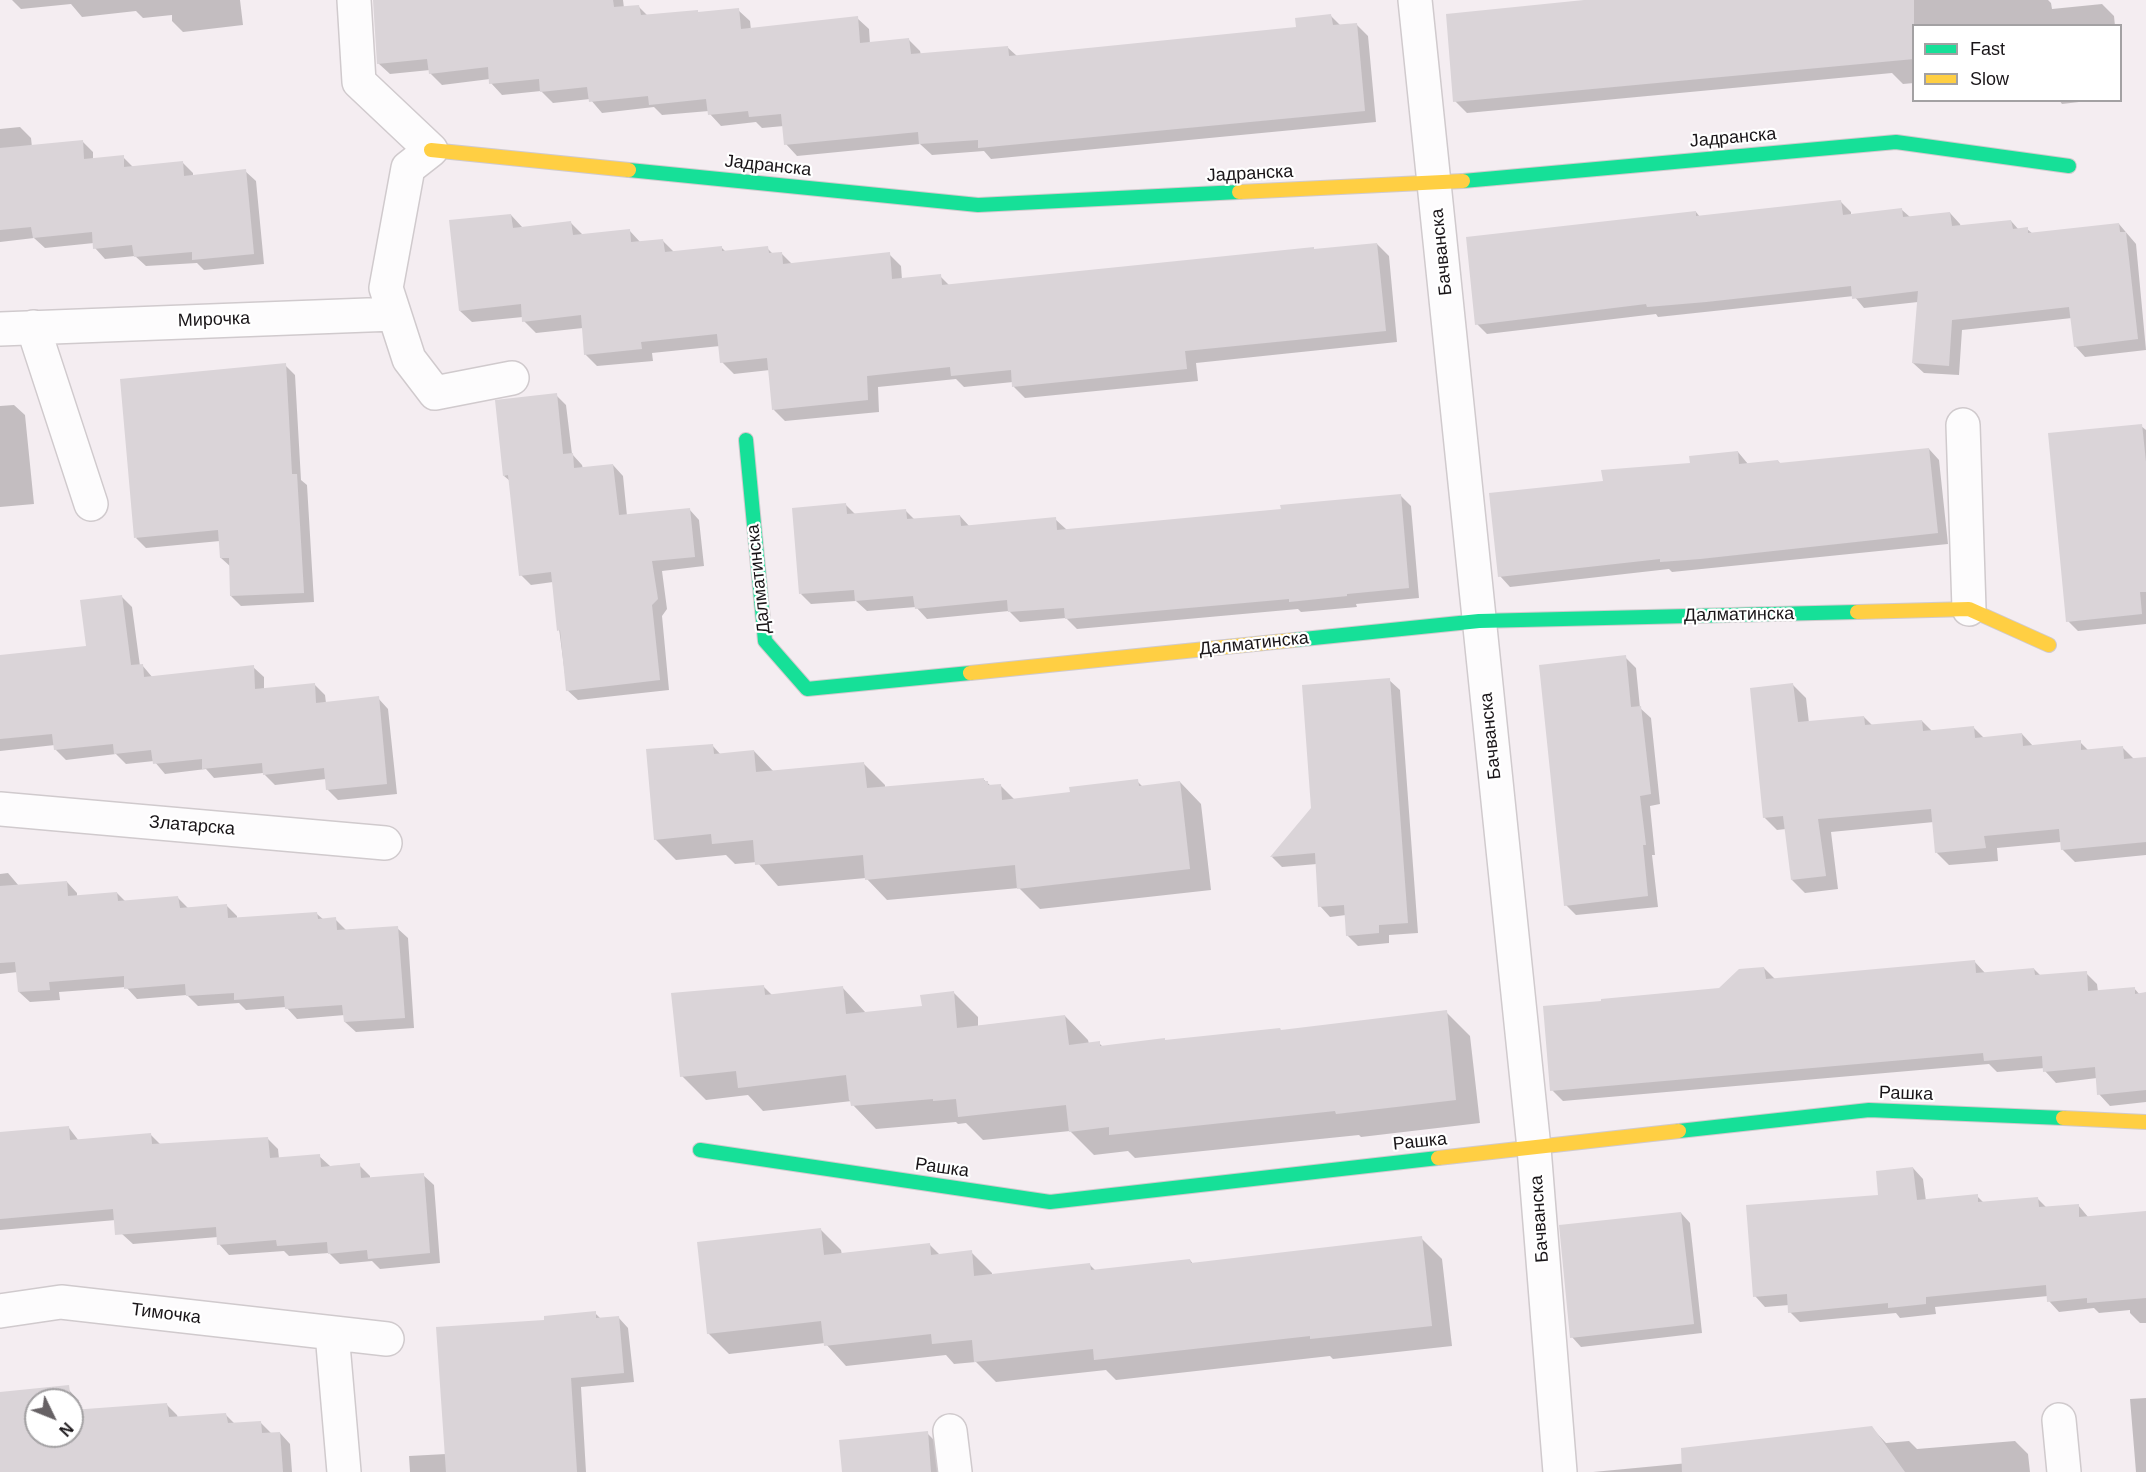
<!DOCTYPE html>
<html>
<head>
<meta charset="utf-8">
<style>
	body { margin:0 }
	#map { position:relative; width:2146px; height:1472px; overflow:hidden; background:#f4edf1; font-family:Helvetica,sans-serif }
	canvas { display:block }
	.legend { position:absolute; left:1912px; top:24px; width:210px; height:78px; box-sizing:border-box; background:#fff; border:2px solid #a3a1a3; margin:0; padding:8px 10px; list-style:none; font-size:18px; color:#191518 }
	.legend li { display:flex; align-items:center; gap:12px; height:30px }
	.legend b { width:30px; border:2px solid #a3a1a3 }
	.north { position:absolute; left:24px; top:1388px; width:60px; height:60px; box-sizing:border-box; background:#fff; border:2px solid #a3a1a3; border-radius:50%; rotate:133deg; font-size:16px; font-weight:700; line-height:24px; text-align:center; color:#191518 }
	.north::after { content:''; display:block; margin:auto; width:21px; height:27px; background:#666164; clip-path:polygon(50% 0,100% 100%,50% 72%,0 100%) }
</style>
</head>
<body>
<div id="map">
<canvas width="2146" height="1472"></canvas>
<ul class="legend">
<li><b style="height:8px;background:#16e098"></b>Fast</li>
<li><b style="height:8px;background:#ffcf43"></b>Slow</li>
</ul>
<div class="north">N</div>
</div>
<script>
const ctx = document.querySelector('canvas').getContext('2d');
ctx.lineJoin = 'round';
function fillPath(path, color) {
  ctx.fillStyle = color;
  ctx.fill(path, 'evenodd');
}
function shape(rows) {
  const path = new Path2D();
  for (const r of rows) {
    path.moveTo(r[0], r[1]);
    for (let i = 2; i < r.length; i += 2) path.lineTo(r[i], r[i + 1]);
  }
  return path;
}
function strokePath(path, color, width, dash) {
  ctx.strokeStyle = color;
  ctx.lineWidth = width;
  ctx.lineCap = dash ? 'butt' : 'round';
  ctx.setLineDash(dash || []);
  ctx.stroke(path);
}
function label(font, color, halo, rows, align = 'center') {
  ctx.font = font + ' Helvetica,sans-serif';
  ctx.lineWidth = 4.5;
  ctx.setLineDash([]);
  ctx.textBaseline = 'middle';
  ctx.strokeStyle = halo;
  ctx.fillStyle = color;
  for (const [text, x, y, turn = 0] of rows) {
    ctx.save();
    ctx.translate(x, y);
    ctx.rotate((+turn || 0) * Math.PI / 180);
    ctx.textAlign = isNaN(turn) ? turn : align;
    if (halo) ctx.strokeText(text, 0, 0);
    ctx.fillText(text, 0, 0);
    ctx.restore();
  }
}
fillPath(shape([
	[12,0,240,0,243,25,183,32,172,21,172,15,143,18,136,11,82,17,71,4,21,9],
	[374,0,623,0,624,8,639,7,648,16,697,11,700,14,738,10,750,21,751,30,857,18,869,29,870,44,909,40,920,51,921,55,1007,47,1017,56,1297,28,1331,16,1341,26,1356,24,1368,36,1376,122,991,159,984,151,932,155,920,144,797,156,786,144,784,126,762,128,756,122,721,126,710,114,709,111,662,115,654,107,602,113,590,99,553,103,541,91,502,95,491,83,490,79,442,85,430,73,430,70,390,74,378,63],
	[1603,0,2048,0,2051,3,2052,9,2102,4,2114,16,2115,26,1914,26,1914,83,1903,84,1892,73,1467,113,1455,101],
	[2059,100,2096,100,2062,104],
	[20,127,31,138,32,147,82,141,93,152,93,160,123,157,134,168,182,162,193,173,193,176,245,171,256,181,264,264,204,270,197,263,146,266,135,256,105,259,95,248,94,243,45,248,34,238,0,242,0,129],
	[1840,201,1851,212,1851,215,1902,210,1910,217,1950,213,1960,224,1961,227,2011,221,2019,230,2027,229,2033,234,2119,224,2136,244,2146,350,2085,357,2075,346,2072,318,1962,330,1959,375,1924,373,1913,363,1918,302,1864,308,1854,296,1658,317,1656,314,1487,334,1477,324,1696,212,1700,217],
	[511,215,523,228,571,223,583,235,629,230,641,243,663,241,674,252,721,247,726,252,767,248,773,254,781,253,792,264,889,254,901,266,902,280,940,276,950,286,1377,244,1389,256,1397,342,1196,363,1198,381,1025,398,1014,387,1013,382,964,387,956,379,878,387,879,412,785,421,774,410,770,370,734,374,722,362,720,346,652,353,653,361,597,366,585,354,583,328,536,333,524,321,523,317,472,322,460,311],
	[285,365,295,375,301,480,307,485,314,602,241,606,231,596,231,567,221,558,220,541,146,548,136,538],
	[556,395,566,405,572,454,582,465,583,469,613,465,623,476,627,516,689,509,699,520,704,566,662,571,667,609,662,616,669,690,578,700,567,690,553,582,531,585,521,575,510,481,504,476],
	[14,405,25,415,34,504,0,507,0,406],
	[2141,426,2146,430,2146,624,2078,631,2068,621],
	[1929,449,1939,460,1948,544,1672,572,1669,569,1510,587,1500,576,1604,482,1692,464,1738,452,1748,464,1778,461,1781,464],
	[1401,496,1411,506,1419,598,1356,604,1357,607,1301,612,1298,609,1077,629,1066,618,1020,622,1009,611,927,619,916,607,867,611,856,601,811,604,801,594,845,504,856,515,905,510,915,520,960,516,970,527,1055,519,1067,530,1282,510],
	[121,596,132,607,140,666,142,665,153,678,253,667,264,677,264,689,314,684,325,695,326,703,378,698,388,709,397,794,338,800,327,789,326,779,275,785,263,773,214,778,206,769,165,774,154,761,126,764,116,754,66,760,55,749,55,745,0,751,0,656,87,647],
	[1625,657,1636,668,1640,708,1651,718,1660,804,1650,806,1655,855,1652,855,1658,907,1576,915,1566,905],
	[1389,680,1400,690,1418,933,1389,935,1389,943,1358,946,1347,935,1346,915,1330,917,1320,906,1317,864,1282,867,1272,857,1313,808],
	[1793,685,1806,698,1809,723,1864,717,1873,726,1922,721,1932,731,1974,728,1984,738,2022,734,2033,746,2080,742,2089,751,2122,747,2134,759,2146,758,2146,855,2075,862,2062,849,2061,842,1997,848,1998,861,1949,865,1936,852,1934,822,1831,832,1838,889,1805,893,1792,880,1786,829,1777,830,1764,817],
	[712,745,721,755,754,751,774,772,864,764,885,785,885,788,983,779,991,786,1000,785,1015,800,1072,793,1137,781,1143,787,1180,782,1201,804,1211,890,1040,909,1019,888,887,900,866,878,778,886,757,862,735,864,726,855,676,860,655,839],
	[8,873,19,886,67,882,77,893,77,896,117,893,126,902,178,898,188,908,226,905,237,916,237,919,317,914,324,920,335,919,346,930,397,928,408,938,414,1028,356,1032,345,1022,345,1015,297,1019,286,1007,246,1010,239,1003,198,1006,187,995,137,999,126,987,59,992,60,1000,30,1002,19,992,18,972,0,974,0,874],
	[1974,961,1985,973,2034,969,2041,976,2086,973,2097,984,2098,992,2134,988,2140,995,2146,994,2146,1102,2110,1106,2099,1094,2097,1078,2056,1083,2045,1071,2045,1068,1997,1072,1989,1064,1563,1101,1552,1090,1720,990,1764,968,1775,979],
	[763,986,773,996,842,987,866,1013,923,1007,954,993,978,1017,978,1026,1065,1016,1088,1040,1089,1044,1099,1043,1103,1047,1282,1031,1446,1012,1470,1036,1480,1123,1361,1137,1359,1135,1135,1158,1128,1151,1094,1155,1070,1131,983,1140,966,1123,958,1124,956,1122,876,1129,853,1105,852,1101,763,1111,748,1095,706,1100,682,1076],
	[69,1128,79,1141,150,1134,161,1145,268,1139,278,1149,279,1159,319,1156,330,1166,359,1165,370,1176,370,1179,423,1175,434,1185,440,1263,380,1269,372,1261,340,1264,329,1253,289,1256,284,1251,229,1255,219,1244,218,1237,133,1244,122,1234,116,1220,0,1230,0,1134],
	[1913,1168,1923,1179,1926,1201,1977,1196,1984,1203,2037,1198,2047,1208,2078,1205,2089,1218,2146,1212,2146,1323,2140,1323,2130,1313,2130,1310,2099,1313,2094,1308,2059,1312,2049,1301,2048,1296,1935,1307,1936,1314,1900,1318,1896,1313,1800,1322,1790,1312,1789,1305,1765,1307,1755,1296],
	[1681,1213,1690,1223,1702,1333,1581,1347,1572,1337],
	[820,1229,841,1250,842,1255,930,1245,940,1255,971,1252,992,1273,992,1275,1090,1265,1096,1271,1190,1260,1193,1264,1421,1238,1442,1259,1452,1346,1333,1359,1330,1356,1116,1380,1106,1370,996,1382,976,1362,954,1364,946,1355,846,1366,825,1343,729,1354,708,1333],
	[595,1313,601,1319,618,1317,628,1328,634,1382,581,1387,586,1472,410,1472,409,1456,446,1454,546,1321],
	[69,1390,79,1401,80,1411,167,1405,177,1415,178,1418,226,1415,235,1424,260,1422,271,1433,280,1433,290,1444,292,1472,0,1472,0,1393],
	[36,1400,72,1400,72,1436,36,1436],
	[2146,1398,2146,1472,2136,1472,2130,1399],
	[1872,1428,1886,1443,1909,1441,1917,1449,2015,1441,2028,1454,2030,1472,1593,1472,1699,1462],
	[927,1433,938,1444,940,1472,844,1472]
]), '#0003');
fillPath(shape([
	[373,0,613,0,614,7,639,5,641,15,698,10,698,12,739,8,741,29,858,16,860,43,909,38,911,54,1008,46,1009,56,1296,27,1295,18,1331,14,1333,25,1357,23,1365,111,978,148,978,140,919,144,918,132,784,145,781,114,749,117,748,111,708,115,706,99,649,105,648,96,589,102,587,87,540,92,539,79,489,84,488,67,429,74,427,59,377,64],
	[1584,0,1914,0,1914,59,1453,102,1446,14],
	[83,140,84,159,124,155,124,167,183,161,184,176,246,169,254,254,192,260,192,252,134,257,132,245,93,249,92,232,33,238,31,227,0,230,0,148],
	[1841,200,1843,215,1902,208,1903,217,1950,212,1952,226,2011,220,2013,229,2028,227,2028,233,2119,223,2120,232,2126,232,2138,339,2074,347,2069,307,1952,320,1949,366,1912,363,1918,291,1852,299,1851,286,1706,302,1647,307,1646,304,1475,325,1466,237,1696,211,1696,216],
	[511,214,513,228,571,221,573,235,630,229,631,242,663,239,665,252,722,246,722,251,768,246,769,253,782,252,783,264,890,252,892,279,941,274,942,285,1314,247,1314,249,1377,243,1386,331,1185,351,1187,369,1012,387,1011,370,951,376,950,367,867,376,868,400,772,410,767,358,720,363,717,334,641,342,642,349,584,355,581,315,522,322,521,304,459,311,449,220],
	[286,363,292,474,297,474,304,593,230,596,229,558,220,558,218,530,134,538,120,379],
	[557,393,563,454,573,453,574,468,613,464,619,515,690,508,695,557,652,561,658,599,652,605,660,680,566,691,560,630,557,631,551,572,519,576,508,475,503,476,495,400],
	[2142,424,2146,462,2146,592,2140,592,2142,614,2066,622,2048,433],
	[1929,448,1938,533,1700,559,1660,562,1660,559,1498,577,1489,493,1603,481,1601,470,1690,463,1689,456,1738,451,1739,464,1778,460,1779,463],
	[1401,494,1409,588,1347,594,1347,596,1289,602,1289,599,1065,619,1064,608,1008,612,1007,600,915,609,913,596,855,601,854,590,799,594,792,508,846,503,847,514,906,509,907,519,960,515,961,526,1056,517,1057,530,1281,509,1280,505],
	[122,595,131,665,143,664,144,677,254,665,255,689,315,683,316,703,379,696,387,784,326,790,324,768,263,775,262,763,202,769,202,759,153,764,151,750,114,754,113,744,54,750,52,734,0,739,0,655,86,646,80,600],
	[1626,655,1631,707,1641,706,1651,794,1640,796,1646,845,1643,845,1648,896,1564,906,1539,665],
	[1390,678,1408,923,1379,925,1379,933,1346,936,1344,905,1318,907,1315,853,1270,857,1311,808,1302,685],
	[1793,683,1798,722,1864,716,1865,725,1922,720,1923,731,1974,726,1975,738,2022,733,2023,746,2081,740,2081,750,2123,746,2124,759,2146,757,2146,842,2061,850,2059,829,1984,836,1986,848,1935,853,1931,809,1818,819,1826,876,1791,880,1783,816,1763,818,1750,688],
	[713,744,714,754,754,750,756,772,864,762,867,788,984,778,984,781,988,781,988,785,1001,784,1002,800,1070,792,1069,787,1138,779,1139,786,1180,781,1190,869,1017,889,1015,865,865,880,863,855,755,865,753,840,712,844,711,834,654,840,646,749],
	[67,881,68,896,117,892,118,901,178,896,180,908,227,904,228,918,317,912,318,919,336,917,337,930,398,926,405,1018,344,1022,342,1005,285,1009,284,996,234,1000,234,993,186,996,185,984,124,989,124,976,49,982,50,990,18,992,15,962,0,963,0,886],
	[1975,960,1976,973,2034,968,2035,975,2087,971,2088,991,2135,987,2135,994,2146,992,2146,1090,2097,1095,2095,1067,2043,1072,2042,1056,1984,1061,1983,1053,1550,1091,1543,1006,1601,1001,1601,999,1719,988,1739,969,1764,967,1766,979],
	[764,985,765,995,843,986,846,1014,922,1006,920,995,954,991,957,1028,1065,1015,1069,1045,1100,1041,1100,1046,1165,1038,1165,1040,1280,1028,1281,1030,1447,1010,1456,1100,1336,1114,1335,1111,1109,1135,1109,1127,1069,1132,1066,1105,958,1117,956,1099,933,1101,933,1099,851,1106,850,1101,849,1100,846,1075,738,1088,736,1071,680,1077,671,993],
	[69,1126,70,1140,151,1133,152,1144,268,1137,270,1158,320,1154,321,1167,360,1163,361,1178,424,1173,430,1253,368,1259,367,1250,328,1254,327,1242,277,1246,276,1240,217,1245,216,1227,115,1235,113,1209,0,1219,0,1132],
	[1913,1167,1917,1200,1978,1194,1978,1202,2038,1197,2039,1207,2079,1204,2079,1217,2146,1211,2146,1298,2087,1303,2087,1298,2047,1302,2046,1285,1926,1297,1926,1304,1888,1308,1888,1303,1788,1313,1787,1294,1753,1297,1746,1205,1878,1195,1876,1171],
	[1681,1212,1694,1324,1570,1338,1559,1225],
	[821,1228,824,1255,930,1243,931,1255,972,1250,974,1276,1090,1263,1091,1270,1190,1259,1191,1263,1422,1236,1432,1326,1310,1339,1310,1336,1094,1360,1093,1349,974,1362,972,1340,932,1344,931,1334,824,1346,821,1321,707,1334,697,1242],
	[596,1311,596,1318,619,1316,624,1373,571,1378,577,1472,446,1472,436,1327,544,1320,544,1316],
	[69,1385,71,1400,36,1400,36,1436,72,1436,72,1410,167,1403,169,1417,226,1413,228,1423,261,1421,262,1433,280,1432,283,1472,0,1472,0,1392],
	[1872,1426,1905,1472,1682,1472,1681,1448],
	[928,1431,931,1472,842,1472,839,1440]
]), '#dad4d8');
const street = shape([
	[354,0,359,82,431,150,408,168,386,288,409,359,435,393,512,378],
	[1415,0,1534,1148,1560,1472],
	[33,327,91,504],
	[0,329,394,314],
	[1963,425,1969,609],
	[0,809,385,843],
	[0,1311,61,1302,387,1339],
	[332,1333,344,1472],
	[2059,1420,2064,1472],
	[950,1431,955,1472]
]);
const fast = shape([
	[629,170,978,205,1239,192],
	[1463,181,1896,142,2069,166],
	[746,440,765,641,807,689,970,673],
	[1294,640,1479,621,1857,612],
	[1679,1131,1869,1110,2063,1118],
	[700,1150,1050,1202,1438,1158]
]);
const slow = shape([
	[431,150,629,170],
	[1239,192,1463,181],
	[1857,612,1969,609,2049,645],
	[970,673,1294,640],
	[2063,1118,2146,1122],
	[1438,1158,1679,1131]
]);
strokePath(street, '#d0cacd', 36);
strokePath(fast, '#d0cacd', 16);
strokePath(slow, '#d0cacd', 16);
strokePath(street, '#fdfcfd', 33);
strokePath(fast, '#16e098', 14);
strokePath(slow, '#ffcf43', 14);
label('18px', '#191518', '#fff', [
	["Јадранска",1733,138,-5],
	["Јадранска",768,166,6],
	["Јадранска",1250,174,-3],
	["Бачванска",1442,252,-96],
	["Мирочка",214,320,-2],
	["Далматинска",759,579,-96],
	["Далматинска",1739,615,-1],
	["Далматинска",1254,644,-6],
	["Бачванска",1491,736,-96],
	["Златарска",192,826,5],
	["Рашка",1906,1094,2],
	["Рашка",1420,1142,-6],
	["Рашка",942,1168,8],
	["Бачванска",1540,1219,-94],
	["Тимочка",166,1314,7]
]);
</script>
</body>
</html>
